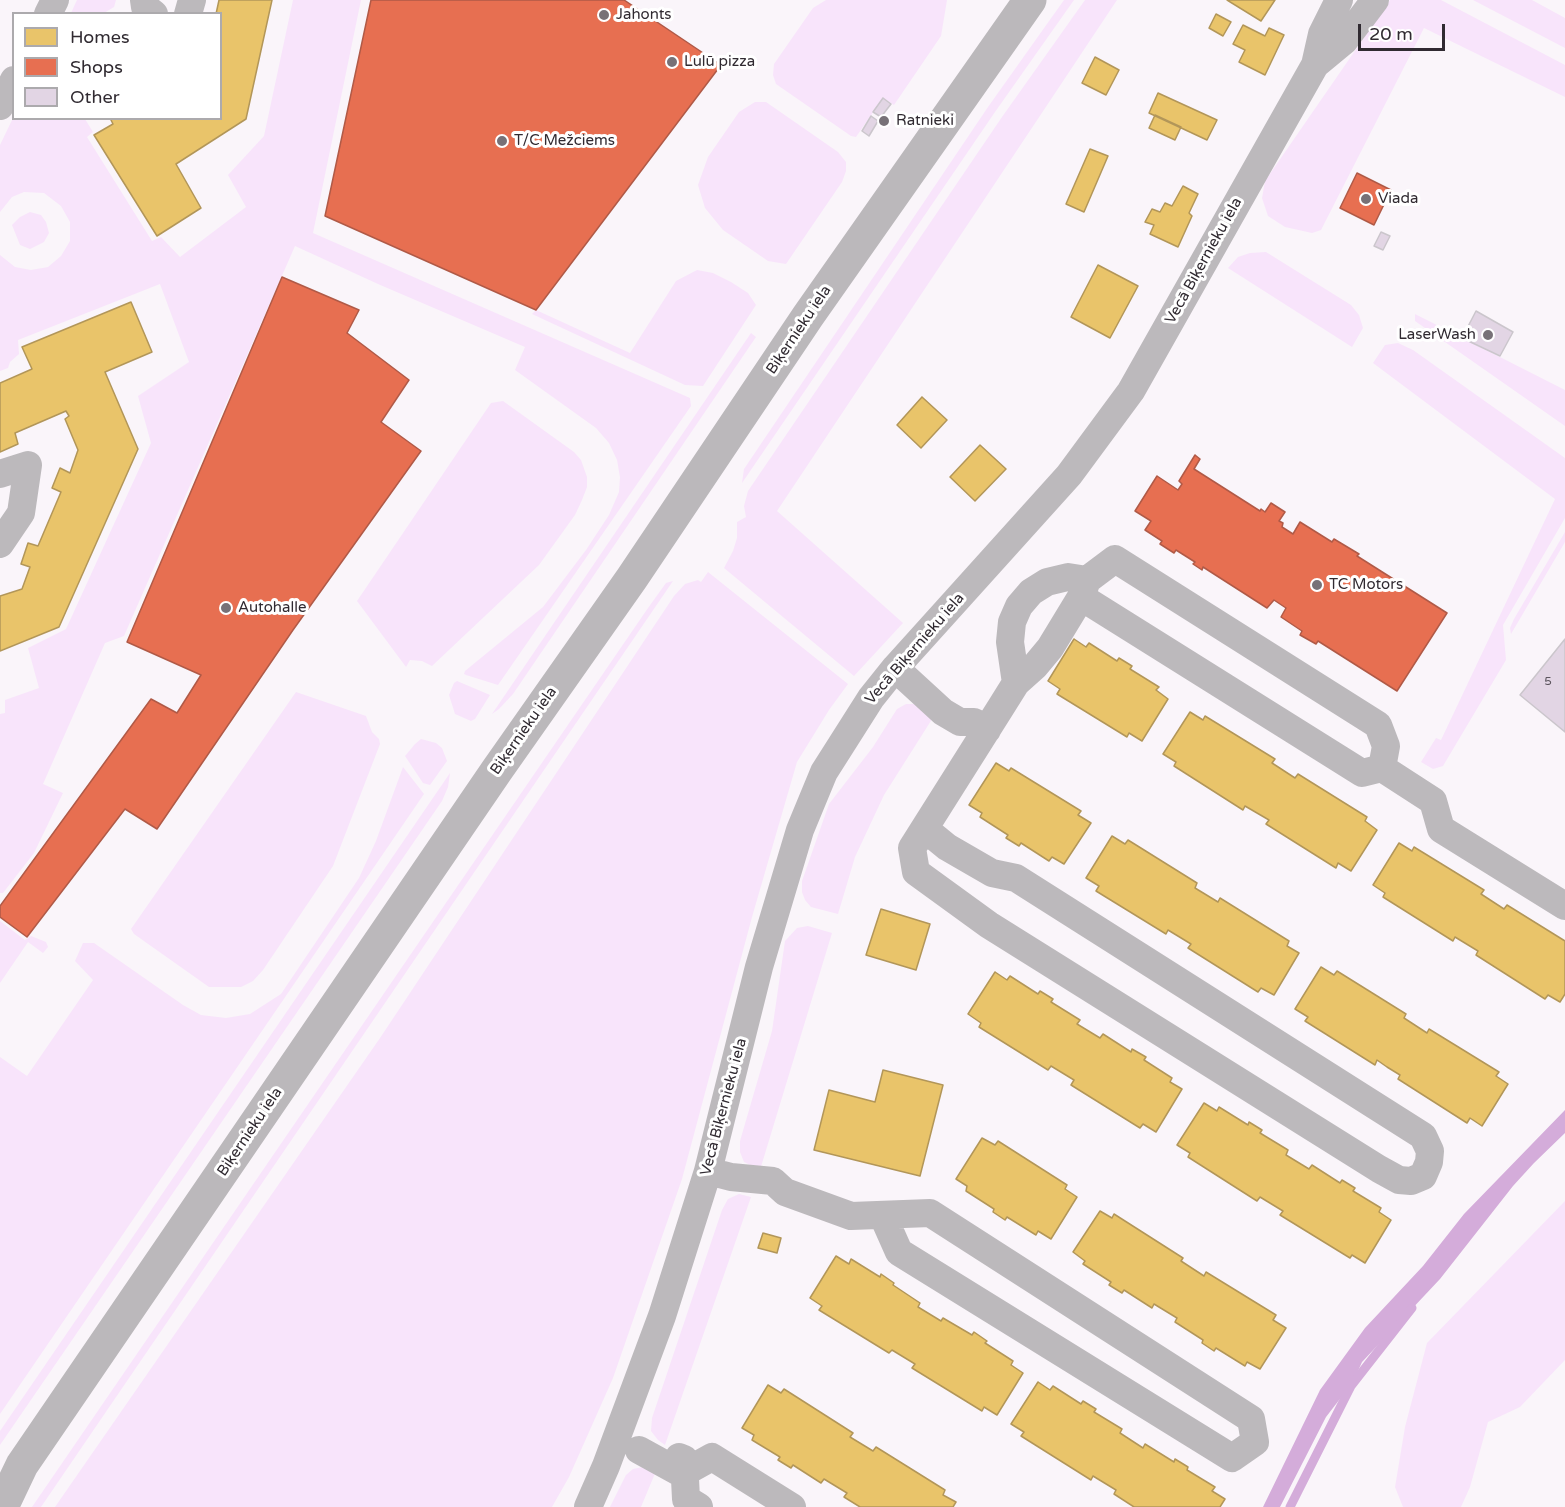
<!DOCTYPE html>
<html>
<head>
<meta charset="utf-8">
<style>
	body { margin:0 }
	#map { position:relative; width:1565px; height:1507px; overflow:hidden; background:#faf5fa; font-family:"Varela Round",sans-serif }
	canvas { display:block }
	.legend { position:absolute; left:12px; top:12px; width:210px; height:108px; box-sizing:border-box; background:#fff; border:2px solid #acaaad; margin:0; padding:8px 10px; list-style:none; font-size:18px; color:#302a31 }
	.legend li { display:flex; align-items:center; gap:12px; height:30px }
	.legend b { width:30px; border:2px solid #acaaad }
	.scale { position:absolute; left:1358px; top:24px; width:87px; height:27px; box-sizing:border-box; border:3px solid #302a31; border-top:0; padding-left:8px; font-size:18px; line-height:21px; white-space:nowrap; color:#302a31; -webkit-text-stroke:4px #fff; paint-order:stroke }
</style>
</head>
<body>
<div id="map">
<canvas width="1565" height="1507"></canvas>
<ul class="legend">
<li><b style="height:16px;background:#e9c46a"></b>Homes</li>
<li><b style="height:16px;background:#e76f51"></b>Shops</li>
<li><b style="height:16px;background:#e2d5e4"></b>Other</li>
</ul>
<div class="scale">20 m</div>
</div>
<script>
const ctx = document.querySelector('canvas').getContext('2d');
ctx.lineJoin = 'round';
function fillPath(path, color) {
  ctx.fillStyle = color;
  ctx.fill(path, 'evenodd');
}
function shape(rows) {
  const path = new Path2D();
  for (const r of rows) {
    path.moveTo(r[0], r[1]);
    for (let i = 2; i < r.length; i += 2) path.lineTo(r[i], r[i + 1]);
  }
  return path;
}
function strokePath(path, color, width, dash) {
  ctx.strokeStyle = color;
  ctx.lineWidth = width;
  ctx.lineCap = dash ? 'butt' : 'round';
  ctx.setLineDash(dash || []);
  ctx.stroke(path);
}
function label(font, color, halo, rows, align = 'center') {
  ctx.font = font + ' "Varela Round",sans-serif';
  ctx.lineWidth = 6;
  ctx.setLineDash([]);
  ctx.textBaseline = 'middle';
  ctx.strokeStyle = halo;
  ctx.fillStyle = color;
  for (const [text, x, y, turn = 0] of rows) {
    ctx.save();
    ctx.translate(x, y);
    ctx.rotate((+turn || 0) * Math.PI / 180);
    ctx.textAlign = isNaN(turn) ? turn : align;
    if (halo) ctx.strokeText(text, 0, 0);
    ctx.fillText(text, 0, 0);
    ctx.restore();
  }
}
fillPath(shape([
	[77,0,116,0,114,7,104,13,71,13],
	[293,0,361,0,313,233,690,398,691,406,498,685,466,675,464,674,465,671,543,607,586,550,609,515,619,492,620,477,617,460,609,443,596,428,515,370,525,347,378,284,295,246,124,636,105,643,43,784,63,793,34,853,3,893,0,893,0,714,5,713,5,700,39,688,28,648,66,629,151,443,138,396,189,362,160,284,18,340,19,354,10,362,8,368,0,371,0,255,15,267,31,270,48,267,61,256,70,241,70,222,61,206,44,193,24,192,12,197,0,212,0,145,13,118,85,119,93,132,87,137,152,241,161,237,180,257,246,207,228,175,264,136],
	[826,0,947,0,941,36,894,105,883,98,856,137,851,136,776,84,773,75,774,64,813,8],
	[1064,0,1074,0,995,112,742,483,744,469,988,107],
	[1085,0,1117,0,777,511,903,623,854,676,724,568,733,551,737,538,737,522,746,517,744,506,748,491,1002,117],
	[1390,0,1441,0,1565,65,1565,97,1424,28,1321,230,1312,233,1285,227,1268,216,1262,198,1265,181],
	[1473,0,1532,0,1565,18,1565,48],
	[755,102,766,102,838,152,846,162,846,171,842,182,786,264,768,261,723,230,705,208,698,185,708,157,739,112],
	[30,212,41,215,46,222,49,233,44,242,30,249,20,245,12,225,20,217],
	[1266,252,1351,305,1359,315,1363,328,1352,347,1228,268,1238,257,1250,253],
	[697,270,713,273,731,282,748,293,756,305,703,386,685,385,532,314,536,310,630,353,676,281],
	[1415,314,1565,390,1565,426,1415,321],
	[751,333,756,337,513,694,499,709,492,714],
	[1398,343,1413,350,1565,458,1565,518,1503,625,1506,660,1443,766,1433,769,1421,762,1436,738,1441,740,1555,499,1373,363,1385,345],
	[503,401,574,452,581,460,587,477,587,487,582,500,575,515,539,565,432,666,422,661,410,660,406,667,357,601,491,403],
	[1565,532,1565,542,1511,634,1510,628,1514,619],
	[708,572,848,684,829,710,797,762,752,917,682,1179,613,1378,569,1477,552,1507,55,1507,380,1038,674,596,685,584,698,580,701,582],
	[673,581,41,1507,32,1507,648,608,666,583],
	[457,681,490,695,475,719,471,721,455,714,449,695,454,683],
	[296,692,366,716,372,732,379,739,380,744,333,866,263,970,253,981,241,987,209,987,134,934,131,929],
	[906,704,914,704,934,716,884,795,855,857,838,914,811,907,805,900,802,892,802,881,829,804,873,747,897,709],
	[421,739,436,743,442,748,447,761,430,785,423,783,405,756,415,744],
	[403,767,424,794,0,1414,0,1057,27,1076,93,980,75,961,83,943,94,943,183,1005,201,1015,226,1018,250,1014,281,994,359,878,376,841],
	[450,773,448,787,442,801,0,1445,0,1431],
	[0,921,25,940,31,936,46,942,48,947,43,953,28,942,0,983],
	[808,926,832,933,760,1170,744,1162,740,1152,740,1141,772,1031,785,941,797,928],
	[739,1194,751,1197,665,1445,658,1440,651,1431,652,1418,722,1210,728,1199],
	[1565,1201,1565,1360,1520,1407,1488,1422,1470,1487,1461,1507,1403,1507,1395,1487,1405,1427,1427,1343],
	[643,1467,656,1471,641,1507,610,1507,626,1475,633,1469]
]), '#f8e4fb');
fillPath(shape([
	[1565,1110,1565,1133,1534,1163,1513,1186,1440,1279,1362,1362,1353,1382,1326,1417,1280,1507,1263,1507,1320,1390,1365,1328,1423,1266,1464,1214]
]), '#d4acda');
const homes = shape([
	[219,0,272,0,246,119,176,164,201,208,157,236,94,135,113,124,110,118,220,118,220,14,216,14,219,0],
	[1227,0,1275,0,1261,21,1227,0],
	[1216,14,1231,22,1223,36,1209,28,1216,14],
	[1243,25,1265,36,1269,28,1284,35,1265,75,1239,62,1245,50,1233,44,1243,25],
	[1095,57,1119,70,1106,95,1082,83,1095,57],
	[1158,93,1217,120,1207,140,1149,113,1158,93],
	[1155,115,1181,127,1175,140,1149,128,1155,115],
	[1090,149,1108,156,1084,212,1066,204,1090,149],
	[1183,186,1198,194,1189,213,1192,216,1178,247,1150,234,1154,225,1145,222,1152,209,1160,212,1165,203,1172,206,1183,186],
	[1098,265,1138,286,1110,338,1071,317,1098,265],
	[131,302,152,352,105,372,138,449,59,627,0,651,0,596,22,589,30,567,21,564,28,543,38,546,61,492,52,488,60,468,70,473,78,450,65,419,69,416,66,411,15,433,18,444,0,452,0,383,32,369,22,347,131,302],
	[922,397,947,420,921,448,897,425,922,397],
	[980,445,1006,469,975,501,950,477,980,445],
	[1074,639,1086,647,1089,643,1117,661,1119,658,1132,666,1130,669,1159,687,1156,690,1168,699,1142,741,1129,733,1127,737,1057,694,1060,689,1048,681,1074,639],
	[1190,712,1203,720,1205,716,1275,759,1272,763,1295,778,1298,774,1367,817,1365,821,1377,830,1351,871,1338,863,1336,868,1266,824,1269,820,1245,806,1243,810,1174,766,1176,762,1163,754,1190,712],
	[996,763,1009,771,1011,768,1081,811,1078,815,1091,823,1064,864,1052,857,1049,861,1021,843,1019,846,1006,838,1008,835,980,817,982,813,969,805,996,763],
	[1112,836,1125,844,1128,840,1197,883,1195,888,1218,902,1220,898,1289,941,1287,946,1299,953,1274,995,1261,988,1258,992,1188,948,1191,944,1168,930,1166,934,1096,891,1099,886,1086,878,1112,836],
	[1399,843,1412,851,1414,847,1484,890,1481,894,1504,909,1507,905,1565,941,1565,994,1560,1002,1548,995,1545,999,1476,955,1478,951,1455,937,1453,941,1383,897,1385,893,1373,885,1399,843],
	[881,909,930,924,916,970,866,955,881,909],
	[1321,967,1334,975,1337,971,1406,1014,1404,1018,1427,1033,1429,1029,1499,1072,1496,1076,1508,1084,1482,1126,1470,1118,1467,1123,1398,1079,1400,1075,1387,1067,1377,1060,1375,1065,1305,1021,1308,1017,1295,1009,1321,967],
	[995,972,1007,980,1010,976,1038,994,1040,991,1053,999,1051,1002,1080,1020,1077,1024,1100,1038,1103,1034,1131,1052,1132,1049,1146,1057,1144,1060,1172,1078,1170,1082,1182,1089,1156,1132,1143,1124,1140,1128,1071,1085,1074,1080,1051,1066,1048,1070,979,1027,981,1023,968,1014,995,972],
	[883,1070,943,1085,920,1176,814,1150,829,1090,875,1102,883,1070],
	[1204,1103,1217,1111,1219,1107,1248,1125,1249,1122,1262,1130,1260,1133,1288,1150,1286,1155,1309,1169,1312,1165,1340,1183,1342,1180,1355,1188,1353,1191,1381,1208,1379,1212,1391,1220,1365,1263,1352,1255,1350,1258,1280,1215,1283,1211,1260,1197,1257,1201,1188,1157,1190,1153,1177,1145,1204,1103],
	[982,1138,995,1145,998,1141,1067,1185,1065,1189,1077,1197,1051,1239,1038,1231,1036,1235,1007,1217,1005,1220,993,1212,994,1209,966,1191,967,1186,956,1179,982,1138],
	[1100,1211,1112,1218,1114,1214,1183,1258,1181,1261,1204,1276,1206,1272,1276,1315,1273,1320,1286,1328,1260,1369,1247,1362,1245,1366,1216,1348,1214,1351,1202,1343,1203,1340,1175,1322,1177,1318,1154,1304,1152,1308,1124,1290,1122,1293,1109,1285,1111,1282,1083,1264,1085,1261,1073,1252,1100,1211],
	[763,1233,781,1238,777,1253,758,1248,763,1233],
	[836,1256,849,1264,851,1259,880,1277,881,1274,894,1283,893,1285,920,1303,918,1307,941,1321,943,1318,972,1335,974,1332,987,1341,985,1343,1013,1361,1011,1365,1023,1373,997,1415,984,1407,982,1411,912,1368,915,1364,892,1350,889,1353,819,1310,822,1306,810,1298,836,1256],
	[1038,1382,1050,1390,1053,1386,1081,1404,1083,1401,1096,1409,1094,1412,1122,1429,1120,1433,1143,1448,1145,1444,1174,1462,1175,1459,1188,1467,1187,1470,1215,1487,1212,1491,1225,1499,1220,1507,1134,1507,1114,1494,1116,1490,1093,1476,1091,1480,1021,1436,1024,1432,1011,1424,1038,1382],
	[768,1385,781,1393,784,1389,853,1433,850,1437,873,1451,876,1447,945,1490,943,1495,956,1502,953,1507,860,1507,844,1497,847,1493,824,1479,821,1483,793,1465,791,1468,778,1460,780,1457,752,1440,754,1435,742,1428,768,1385]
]);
fillPath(homes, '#e9c46a');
strokePath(homes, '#b29659', 1.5);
const shops = shape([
	[371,0,624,0,721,65,536,310,325,216,371,0],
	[1357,173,1391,190,1374,225,1340,208,1357,173],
	[282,277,359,310,347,333,409,380,381,422,421,451,293,630,157,829,125,809,27,937,0,917,0,906,151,699,177,713,201,675,127,642,282,277],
	[1195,455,1200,459,1194,469,1260,511,1261,509,1265,512,1271,503,1285,512,1279,521,1283,523,1282,527,1293,534,1300,522,1332,542,1334,539,1359,554,1357,556,1447,613,1397,691,1318,641,1316,644,1300,635,1302,631,1281,617,1286,608,1274,600,1267,608,1203,567,1202,570,1193,564,1195,562,1176,550,1174,553,1160,544,1162,541,1145,530,1151,521,1135,511,1157,476,1178,490,1182,484,1179,481,1195,455]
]);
fillPath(shops, '#e76f51');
strokePath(shops, '#b05a47', 1.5);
strokePath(shape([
	[1290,1507,1351,1386,1412,1308]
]), '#d4acda', 9);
const building = shape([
	[883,98,891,104,881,117,873,112,883,98],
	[871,116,878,121,869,136,862,131,871,116],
	[1381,232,1390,236,1383,250,1374,246,1381,232],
	[1476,311,1513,332,1500,356,1462,338,1476,311],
	[1565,639,1565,732,1520,695,1565,639]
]);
fillPath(building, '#e2d5e4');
strokePath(building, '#cbc6cc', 1.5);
strokePath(shape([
	[144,0,145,7,154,14],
	[48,14,55,0],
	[188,14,192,0],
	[1315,65,1344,41,1375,0],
	[0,106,14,80],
	[0,474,28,465,21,513,0,544],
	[895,668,943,712,960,722,974,722,987,730],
	[1016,683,1010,642,1012,622,1019,606,1031,592,1047,582,1068,577,1087,580],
	[1382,768,1433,801,1441,829,1565,906],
	[925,829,947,847,992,873,1016,878,1423,1136,1430,1151,1429,1162,1423,1176,1411,1181,1399,1180,1379,1169,989,925,916,872,912,848,1001,707,1016,683,1035,666,1050,648,1081,597,1087,580,1115,559,1378,725,1386,746,1382,768,1362,773,1081,597],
	[708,1171,731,1177,773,1181,785,1192,851,1216,930,1213,1251,1419,1255,1442,1232,1458,899,1252,883,1216],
	[639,1450,679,1472,685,1472,712,1457,792,1507],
	[679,1457,684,1459,686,1499,699,1507],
	[588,1507,606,1466,662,1316,708,1171,759,967,800,830,824,772,871,698,895,668,1069,475,1131,391,1315,65,1322,34,1339,0]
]), '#bcb9bc', 28);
strokePath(shape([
	[2,1507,22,1465,497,770,632,578,808,316,1030,0]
]), '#bbb8bb', 33);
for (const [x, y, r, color] of [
	[604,15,6,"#777177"],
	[672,62,6,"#777177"],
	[884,121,6,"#777177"],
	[502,141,6,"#777177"],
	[1366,199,6,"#777177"],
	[1488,335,6,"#777177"],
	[1317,585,6,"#777177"],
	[226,608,6,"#777177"]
]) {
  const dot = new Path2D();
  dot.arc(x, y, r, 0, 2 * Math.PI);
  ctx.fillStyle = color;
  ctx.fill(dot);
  strokePath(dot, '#fff', 2);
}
label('12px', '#5c555e', null, [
	["5",1548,682]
]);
label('15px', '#302a31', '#fff', [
	["Jahonts",616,15],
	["Lulū pizza",684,62],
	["Ratnieki",896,121],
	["T/C Mežciems",514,141],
	["Viada",1378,199],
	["LaserWash",1476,335,"right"],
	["TC Motors",1329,585],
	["Autohalle",238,608]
], 'left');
label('15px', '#302a31', '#fff', [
	["Vecā Biķernieku iela",1204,261,-61],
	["Biķernieku iela",799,330,-56],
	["Vecā Biķernieku iela",915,649,-49],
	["Biķernieku iela",524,731,-55],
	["Vecā Biķernieku iela",724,1107,-75],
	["Biķernieku iela",250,1132,-56]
]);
</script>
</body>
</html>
